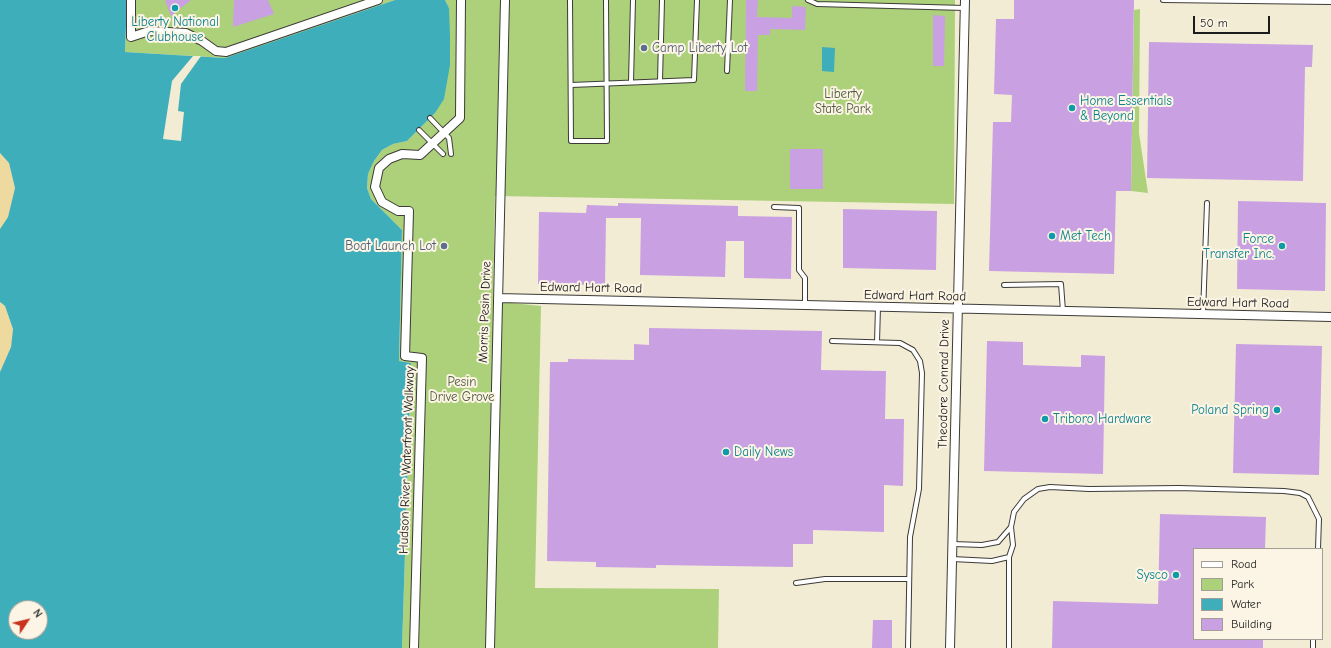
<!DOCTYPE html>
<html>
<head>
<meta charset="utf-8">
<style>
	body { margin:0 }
	#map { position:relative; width:1331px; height:648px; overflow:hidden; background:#f3ecd4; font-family:"Comic Neue",sans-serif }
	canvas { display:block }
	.legend { position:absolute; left:1193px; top:548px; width:130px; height:92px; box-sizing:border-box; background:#fcf5e5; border:1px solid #a29e95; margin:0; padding:5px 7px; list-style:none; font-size:12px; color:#1c1c1c }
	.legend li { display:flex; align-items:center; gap:8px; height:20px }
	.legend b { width:20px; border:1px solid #a29e95 }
	.north { position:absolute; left:8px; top:600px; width:40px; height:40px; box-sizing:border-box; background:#fcf5e5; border:1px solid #a29e95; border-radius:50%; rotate:55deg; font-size:11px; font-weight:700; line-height:16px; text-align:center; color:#1c1c1c }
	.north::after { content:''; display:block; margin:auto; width:14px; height:18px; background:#c8321e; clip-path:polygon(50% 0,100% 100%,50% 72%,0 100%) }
	.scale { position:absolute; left:1193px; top:16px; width:77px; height:18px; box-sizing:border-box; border:2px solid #1c1c1c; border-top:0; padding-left:5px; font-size:12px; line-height:14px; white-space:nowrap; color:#1c1c1c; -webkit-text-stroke:3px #fcf5e5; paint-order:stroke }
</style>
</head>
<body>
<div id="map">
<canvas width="1331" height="648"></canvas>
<ul class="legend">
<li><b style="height:5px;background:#fff"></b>Road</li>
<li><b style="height:11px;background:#add17a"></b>Park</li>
<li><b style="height:11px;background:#3faebb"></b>Water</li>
<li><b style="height:11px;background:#c9a0e2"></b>Building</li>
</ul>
<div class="north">N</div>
<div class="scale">50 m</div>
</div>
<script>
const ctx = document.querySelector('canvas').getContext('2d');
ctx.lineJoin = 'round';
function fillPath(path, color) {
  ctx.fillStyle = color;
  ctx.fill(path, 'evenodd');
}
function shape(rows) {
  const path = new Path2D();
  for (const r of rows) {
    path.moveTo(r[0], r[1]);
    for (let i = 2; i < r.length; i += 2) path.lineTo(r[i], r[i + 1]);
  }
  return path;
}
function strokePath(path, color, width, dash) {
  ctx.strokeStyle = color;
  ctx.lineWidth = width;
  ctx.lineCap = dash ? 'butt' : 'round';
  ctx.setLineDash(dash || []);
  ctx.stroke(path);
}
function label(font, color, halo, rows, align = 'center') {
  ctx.font = font + ' "Comic Neue",sans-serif';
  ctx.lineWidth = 4;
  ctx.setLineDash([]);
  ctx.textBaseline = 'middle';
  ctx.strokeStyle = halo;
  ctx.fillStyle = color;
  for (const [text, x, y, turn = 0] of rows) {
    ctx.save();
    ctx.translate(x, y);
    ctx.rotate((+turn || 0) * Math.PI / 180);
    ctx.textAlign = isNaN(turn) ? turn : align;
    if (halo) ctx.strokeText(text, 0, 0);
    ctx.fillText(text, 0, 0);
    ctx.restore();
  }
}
fillPath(shape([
	[127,0,395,0,226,58,125,52],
	[445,0,955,0,954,204,495,196,493,301,541,306,535,588,719,589,718,648,402,648,411,363,399,361,402,230,371,199,367,188,368,174,374,161,382,150,393,144,407,141,435,113,449,8],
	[1140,9,1139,133,1148,193,1131,191,1134,10]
]), '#add17a');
fillPath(shape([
	[0,153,9,163,15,188,8,217,0,229],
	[0,302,5,306,13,329,11,347,0,372]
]), '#eeda9e');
fillPath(shape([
	[0,0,127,0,125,52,225,58,395,0,445,0,449,8,450,36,450,65,444,99,435,113,407,141,393,144,382,150,374,161,368,174,367,188,371,199,402,230,399,361,411,363,402,648,0,648,0,372,11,347,13,329,5,306,0,302,0,229,8,217,15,188,9,163,0,153],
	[16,608,40,608,40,632,16,632],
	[822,47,835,48,834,72,822,71]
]), '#3faebb');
fillPath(shape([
	[193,56,201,56,181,84,178,111,184,112,181,141,163,139,172,81]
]), '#f3ecd4');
fillPath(shape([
	[165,0,191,0,171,16],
	[234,0,268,0,274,14,233,27],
	[746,0,758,0,757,17,792,18,792,6,806,7,805,30,770,29,770,35,758,35,757,91,745,91],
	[1014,0,1134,0,1131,191,1116,191,1114,274,989,271,993,122,1011,122,1012,95,994,94,996,19,1014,19],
	[933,15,945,16,944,66,933,66],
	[1149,42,1313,45,1312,67,1305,67,1303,181,1147,178],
	[790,149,823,149,823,189,790,189],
	[1238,201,1326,203,1325,291,1237,289],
	[618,203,738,206,738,216,792,217,791,279,744,278,744,241,726,241,725,277,640,275,641,218,606,218,605,285,538,284,539,212,586,213,587,205,618,206],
	[843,209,937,211,936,270,843,268],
	[649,328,822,331,821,370,886,371,885,419,904,419,903,486,884,485,884,532,813,530,813,544,793,544,793,567,656,565,656,568,596,567,596,562,547,561,550,362,568,362,568,359,634,360,634,344,649,345],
	[987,341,1023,342,1023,365,1081,367,1081,355,1105,356,1103,474,984,471],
	[1236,344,1322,346,1319,475,1233,473],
	[1160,514,1266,517,1265,549,1194,549,1194,639,1263,639,1263,648,1052,648,1053,601,1158,604],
	[873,620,892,620,892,648,872,648]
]), '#c9a0e2');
const lane = shape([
	[570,0,571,141,607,141,606,0],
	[808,0,817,4,965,8],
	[1163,0,1331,2],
	[727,71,730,0],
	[660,81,662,0],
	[631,82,633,0],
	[571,85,694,80,697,0],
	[430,118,449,138,451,154],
	[419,130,443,154],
	[774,207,799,208,799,270,805,278,805,305],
	[1004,285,1061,284,1063,311],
	[1203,314,1207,203],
	[832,341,900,343,913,350,920,361,922,373,919,489,910,537,908,648],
	[877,342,878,307],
	[953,544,982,545,998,542,1011,527,1014,512,1024,499,1038,489,1050,487,1089,489,1179,488,1284,491,1300,493,1308,497,1319,519,1318,549],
	[952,559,992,561,1009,557,1013,545,1011,527],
	[796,583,825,579,908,579],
	[1009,648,1009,557],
	[1313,648,1313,639]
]);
const street = shape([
	[131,0,131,37,149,31,186,33,202,41,216,51,226,52,378,0],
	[498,298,1331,317],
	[414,648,422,358,405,356,409,211,398,211,382,202,375,187,379,168,389,159,402,154,420,155,460,118,461,0],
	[490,648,505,0],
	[950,648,965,0]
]);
strokePath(lane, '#3c3b38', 6);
strokePath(street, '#3c3b38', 10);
strokePath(lane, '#fff', 4);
strokePath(street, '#fff', 8);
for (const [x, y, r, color] of [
	[175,8,4,"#0f9aa8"],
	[644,48,4,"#5c6f8a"],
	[1072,108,4,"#0f9aa8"],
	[1052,236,4,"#0f9aa8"],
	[444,246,4,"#5c6f8a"],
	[1282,246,4,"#0f9aa8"],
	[1277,410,4,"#0f9aa8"],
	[1045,419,4,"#0f9aa8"],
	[726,452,4,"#0f9aa8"],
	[1176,575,4,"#0f9aa8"]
]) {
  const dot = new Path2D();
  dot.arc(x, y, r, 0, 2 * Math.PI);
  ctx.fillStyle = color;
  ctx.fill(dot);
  strokePath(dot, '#fcf5e5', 1.5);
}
label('13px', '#0d838f', '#fcf5e5', [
	["Liberty National",175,22,"center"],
	["Clubhouse",175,37,"center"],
	["Home Essentials",1080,101],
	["& Beyond",1080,116],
	["Met Tech",1060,236],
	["Force",1274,239,"right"],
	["Transfer Inc.",1274,254,"right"],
	["Poland Spring",1269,410,"right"],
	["Triboro Hardware",1053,419],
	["Daily News",734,452],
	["Sysco",1168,575,"right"]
], 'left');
label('13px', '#4e5e75', '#fcf5e5', [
	["Camp Liberty Lot",652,48],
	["Boat Launch Lot",436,246,"right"]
], 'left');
label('13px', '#4f5b3d', '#fcf5e5', [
	["Liberty",843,94],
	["State Park",843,109],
	["Pesin",462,382],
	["Drive Grove",462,397]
]);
label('13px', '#1c1c1c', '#fcf5e5', [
	["Edward Hart Road",591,288,1],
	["Edward Hart Road",915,296,1],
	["Edward Hart Road",1238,303,1],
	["Morris Pesin Drive",485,312,-88],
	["Theodore Conrad Drive",944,384,-89],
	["Hudson River Waterfront Walkway",407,460,-88]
]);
</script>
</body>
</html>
